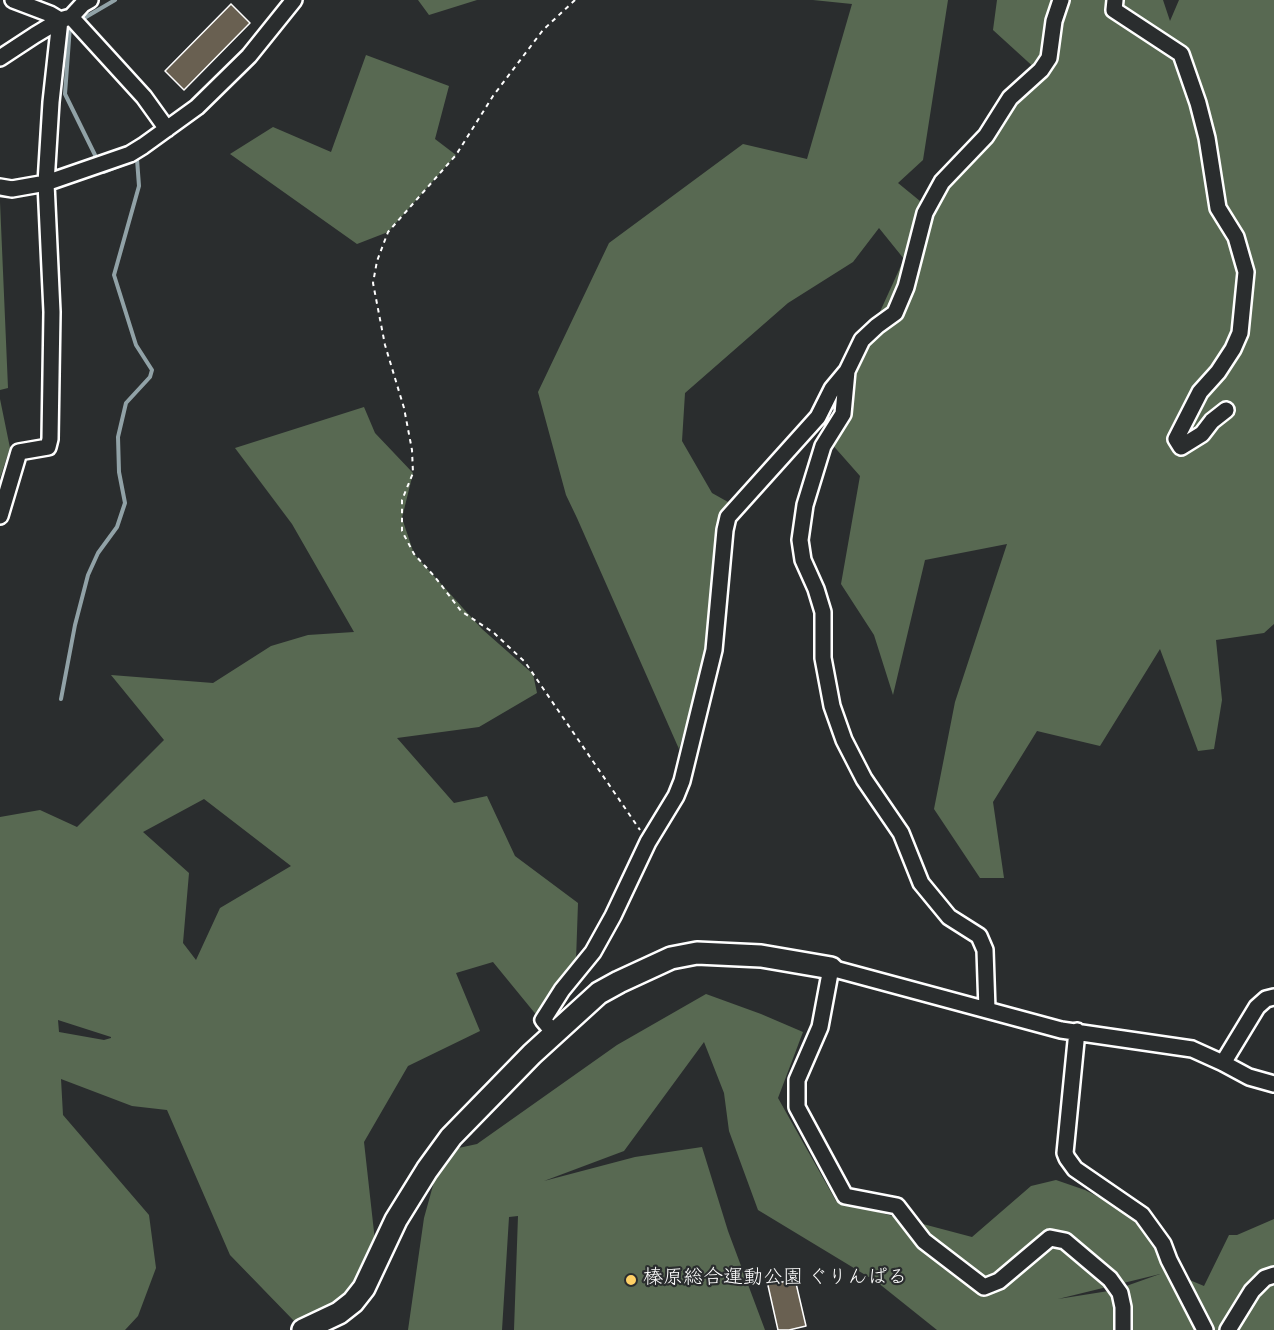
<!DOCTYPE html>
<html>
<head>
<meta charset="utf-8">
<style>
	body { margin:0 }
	canvas { display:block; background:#2a2d2e }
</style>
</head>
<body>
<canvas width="1274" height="1330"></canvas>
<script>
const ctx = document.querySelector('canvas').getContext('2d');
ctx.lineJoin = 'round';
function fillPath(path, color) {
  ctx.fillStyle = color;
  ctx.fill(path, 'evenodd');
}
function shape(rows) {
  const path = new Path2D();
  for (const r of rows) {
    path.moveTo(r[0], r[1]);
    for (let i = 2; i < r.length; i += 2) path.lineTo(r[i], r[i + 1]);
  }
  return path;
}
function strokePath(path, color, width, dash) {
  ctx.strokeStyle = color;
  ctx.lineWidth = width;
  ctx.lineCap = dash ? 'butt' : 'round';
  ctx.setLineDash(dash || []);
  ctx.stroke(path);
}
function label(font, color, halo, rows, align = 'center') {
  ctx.font = font + ' Dekko,"Klee One",sans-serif';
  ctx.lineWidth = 4.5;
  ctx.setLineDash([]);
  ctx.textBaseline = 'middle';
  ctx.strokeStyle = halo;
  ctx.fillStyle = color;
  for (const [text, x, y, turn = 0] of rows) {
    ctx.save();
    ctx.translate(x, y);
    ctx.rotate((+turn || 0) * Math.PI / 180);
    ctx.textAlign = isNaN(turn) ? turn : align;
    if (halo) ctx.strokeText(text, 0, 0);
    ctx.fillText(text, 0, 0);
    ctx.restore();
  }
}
fillPath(shape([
	[418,0,477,0,429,15],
	[813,0,948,0,923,160,898,183,931,210,1038,71,993,30,997,0,1163,0,1170,21,1179,0,1274,0,1274,624,1264,633,1216,640,1222,700,1214,749,1198,751,1160,649,1100,746,1037,731,993,802,1004,878,980,878,934,809,955,702,1007,544,925,560,893,695,874,635,841,584,860,476,830,442,853,371,904,259,879,228,853,262,788,303,685,393,682,441,712,493,728,502,721,524,705,659,679,749,577,518,566,495,538,392,609,243,743,144,807,159,852,4],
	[366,55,449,86,435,139,456,155,388,232,357,244,230,154,273,127,331,152],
	[0,202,8,388,0,390],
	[0,399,10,448,0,478],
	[364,407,375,433,413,473,402,518,414,554,482,629,533,674,537,693,479,727,397,738,454,803,487,796,515,856,578,903,576,960,538,1017,493,962,456,973,480,1031,408,1066,364,1142,376,1250,343,1301,295,1322,230,1255,167,1110,132,1106,61,1079,63,1115,149,1215,156,1268,138,1316,125,1330,0,1330,0,817,40,810,77,827,164,740,111,675,213,683,271,646,308,635,354,632,292,524,235,448],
	[204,799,291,866,220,908,196,960,183,943,189,873,143,832],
	[58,1020,111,1037,111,1038,104,1040,59,1032],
	[706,994,761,1014,803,1032,778,1098,836,1201,972,1237,1031,1186,1056,1180,1085,1190,1120,1208,1145,1232,1157,1248,1168,1271,1204,1286,1229,1235,1237,1235,1274,1219,1274,1330,937,1330,877,1282,758,1210,729,1131,724,1093,704,1042,624,1151,544,1181,635,1157,702,1147,728,1231,765,1330,514,1330,518,1216,509,1217,502,1330,408,1330,424,1218,437,1171,454,1149,477,1144,617,1045],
	[1160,1274,1115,1290,1058,1299]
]), '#586952');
strokePath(shape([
	[86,17,115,0],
	[70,26,65,94,95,155],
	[104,172,127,163],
	[61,699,75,625,88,575,98,553,117,527,125,503,119,472,118,437,126,403,150,377,152,370,136,345,114,275,139,186,137,159,134,160]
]), '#91a2a7', 4);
const building = shape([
	[231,4,250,23,184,90,165,71,231,4],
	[777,1279,778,1283,795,1279,806,1326,789,1330,778,1330,767,1281,777,1279]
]);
fillPath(building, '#696051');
strokePath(building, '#fff', 1.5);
const street = shape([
	[13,0,50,14,60,20],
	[1115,0,1114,10,1181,54,1198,103,1207,138,1218,208,1236,237,1246,272,1240,333,1233,349,1218,372,1200,392,1176,439,1181,447,1202,434,1212,421,1226,410],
	[71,17,144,97,167,129],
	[0,58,35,35,60,20,71,17,83,4,90,0],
	[0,187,12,189,46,183,130,154,143,146,197,107,249,56,294,0],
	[847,371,843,414,823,446,805,505,800,540,803,560,816,589,823,612,823,658,832,706,844,740,864,779,901,833,921,883,949,917,979,936,985,950,987,1010],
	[0,516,19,452,48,447,50,439,52,312,46,183,51,102,60,20],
	[1077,1031,1065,1153,1067,1158,1075,1169,1142,1215,1163,1244,1169,1260,1205,1330],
	[554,1033,543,1020,562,990,593,952,613,916,648,842,676,796,682,781,714,650,725,530,728,517,818,417,832,389,847,371,862,340,877,326,895,313,906,287,925,213,942,182,986,136,1010,98,1041,70,1049,58,1054,21,1061,0],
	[1223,1063,1257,1007,1266,999,1274,997],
	[1123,1330,1123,1307,1120,1293,1110,1279,1065,1241,1050,1238,999,1281,984,1287,924,1241,897,1206,845,1196,797,1107,797,1080,820,1027,831,968,1061,1030,1192,1049,1223,1063,1249,1077,1274,1084],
	[1228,1330,1252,1291,1265,1278,1274,1275]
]);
const secondary = shape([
	[303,1330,339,1313,353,1302,364,1288,396,1220,427,1170,451,1137,532,1054,599,993,619,982,671,958,697,953,761,956,831,968]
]);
strokePath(street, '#fff', 20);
strokePath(secondary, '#fff', 26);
strokePath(shape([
	[575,0,543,30,493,96,456,155,388,232,377,261,373,283,385,345,404,408,412,450,413,473,402,500,402,531,414,554,435,577,461,611,494,633,525,662,640,830]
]), '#fff', 2, [4.5, 4.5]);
strokePath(street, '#2a2d2e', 15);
strokePath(secondary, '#2a2d2e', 21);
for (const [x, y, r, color] of [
	[631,1280,6,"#ffd166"]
]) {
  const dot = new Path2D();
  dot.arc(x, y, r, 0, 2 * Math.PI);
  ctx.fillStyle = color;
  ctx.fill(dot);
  strokePath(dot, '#2a2d2e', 2);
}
label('20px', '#fff', '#2a2d2e', [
	["榛原総合運動公園 ぐりんぱる",643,1280]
], 'left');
</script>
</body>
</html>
